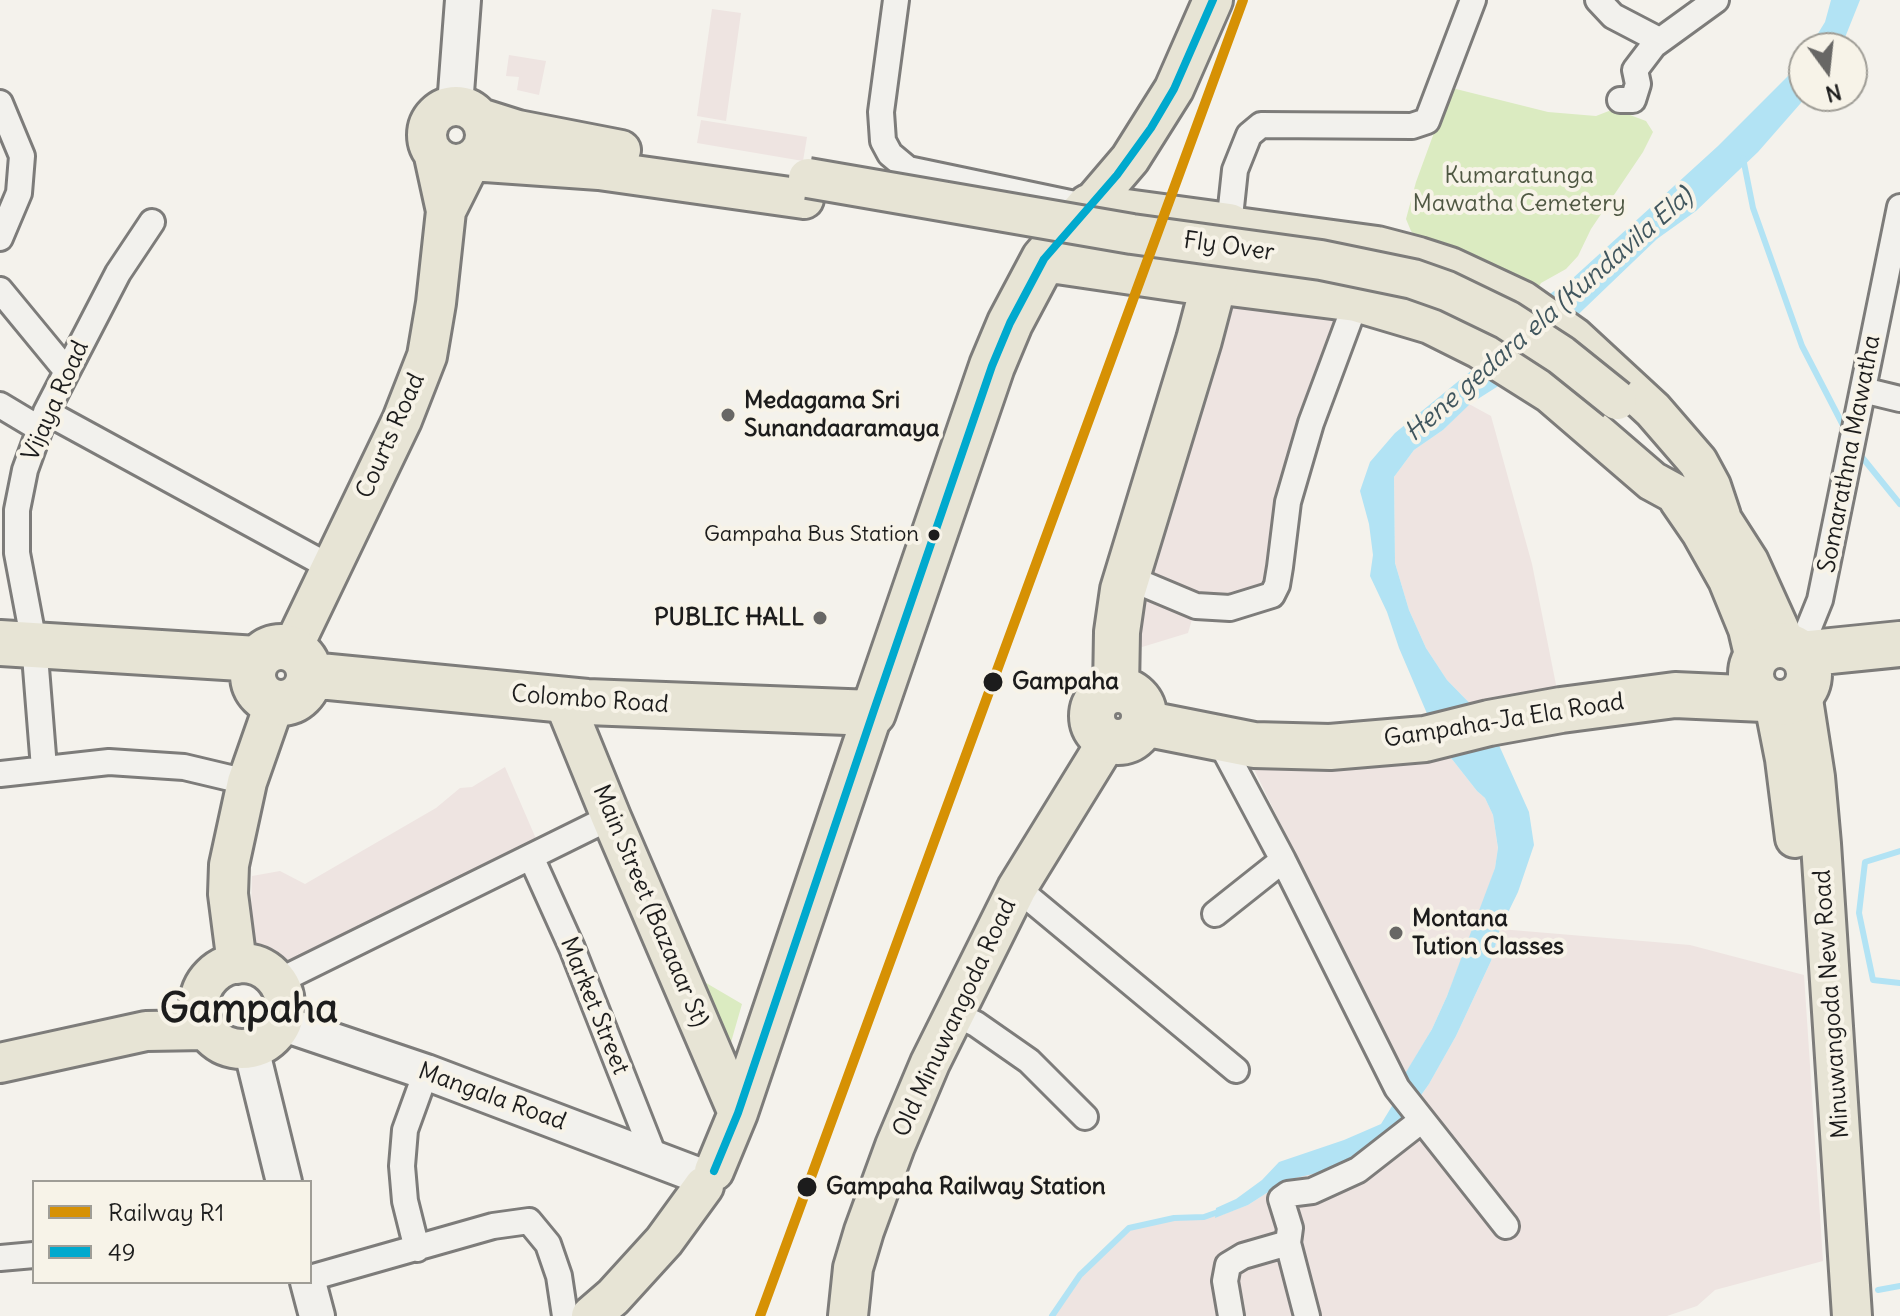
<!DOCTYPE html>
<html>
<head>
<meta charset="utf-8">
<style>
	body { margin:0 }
	#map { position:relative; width:1900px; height:1316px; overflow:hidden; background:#f4f2ec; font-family:Delius,sans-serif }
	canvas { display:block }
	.legend { position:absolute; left:32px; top:1180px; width:280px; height:104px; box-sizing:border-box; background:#f7f3e8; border:2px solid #9f9d96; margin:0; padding:10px 14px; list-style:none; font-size:24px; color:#1c1c1c }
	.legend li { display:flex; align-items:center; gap:16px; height:40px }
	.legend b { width:40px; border:2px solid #9f9d96 }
	.north { position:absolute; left:1788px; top:32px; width:80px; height:80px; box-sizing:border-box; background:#f7f3e8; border:2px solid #9f9d96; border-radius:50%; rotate:165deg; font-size:22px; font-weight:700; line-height:32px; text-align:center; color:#1c1c1c }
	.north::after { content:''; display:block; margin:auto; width:28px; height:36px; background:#686765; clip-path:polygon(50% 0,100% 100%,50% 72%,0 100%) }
</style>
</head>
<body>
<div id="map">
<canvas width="1900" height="1316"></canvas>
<ul class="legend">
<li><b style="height:10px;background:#d69104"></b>Railway R1</li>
<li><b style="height:10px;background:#00a9ce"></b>49</li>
</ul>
<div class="north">N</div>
</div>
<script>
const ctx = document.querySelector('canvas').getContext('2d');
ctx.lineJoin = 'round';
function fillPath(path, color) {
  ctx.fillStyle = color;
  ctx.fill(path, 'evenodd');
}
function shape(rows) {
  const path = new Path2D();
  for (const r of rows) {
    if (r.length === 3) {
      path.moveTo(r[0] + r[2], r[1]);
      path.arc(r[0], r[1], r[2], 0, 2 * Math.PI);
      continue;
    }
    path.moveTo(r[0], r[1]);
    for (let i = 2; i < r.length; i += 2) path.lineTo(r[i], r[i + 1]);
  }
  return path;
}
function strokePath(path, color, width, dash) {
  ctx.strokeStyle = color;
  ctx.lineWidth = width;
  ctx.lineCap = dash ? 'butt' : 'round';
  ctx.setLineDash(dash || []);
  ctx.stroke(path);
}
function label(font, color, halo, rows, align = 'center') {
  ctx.font = font + ' Delius,sans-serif';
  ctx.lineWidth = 8;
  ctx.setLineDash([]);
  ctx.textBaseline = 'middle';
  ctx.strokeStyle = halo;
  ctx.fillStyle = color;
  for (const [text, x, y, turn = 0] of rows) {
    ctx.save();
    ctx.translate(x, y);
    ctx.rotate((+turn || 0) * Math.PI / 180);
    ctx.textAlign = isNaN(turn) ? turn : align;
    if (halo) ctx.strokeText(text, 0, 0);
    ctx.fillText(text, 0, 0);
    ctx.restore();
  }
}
fillPath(shape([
	[712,9,741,13,726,121,697,116],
	[509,55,546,61,539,95,517,90,519,77,506,76],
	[701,120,807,137,803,161,697,143],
	[1214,284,1356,302,1277,585,1196,606,1188,633,1116,655],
	[1469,404,1491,416,1532,564,1561,710,1489,723,1447,680,1426,648,1409,610,1395,563,1394,477,1414,450,1443,430],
	[1444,749,1477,791,1485,798,1493,815,1498,849,1495,868,1482,907,1447,996,1432,1029,1397,1088,1283,860,1282,827,1251,763],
	[505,767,537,841,283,973,250,942,252,876,280,871,305,884,436,808,460,788,472,787],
	[1500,929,1690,945,1804,975,1823,1261,1715,1290,1697,1306,1667,1316,1052,1316,1080,1275,1129,1228,1174,1218,1204,1217,1215,1212,1216,1217,1248,1205,1287,1180,1307,1174,1408,1114,1429,1084,1456,1036,1491,961]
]), '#eee4e1');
fillPath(shape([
	[1452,88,1548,112,1596,116,1614,109,1646,121,1653,132,1643,152,1591,229,1578,256,1566,269,1541,283,1537,290,1503,270,1420,241,1411,231,1406,219,1416,182,1435,130,1439,113],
	[684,970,742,1004,723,1070]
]), '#dbebc1');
fillPath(shape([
	[1831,0,1860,0,1842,45,1840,48,1809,48,1825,22],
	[1804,56,1804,96,1807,96,1758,152,1696,211,1657,239,1514,376,1470,404,1443,430,1414,450,1394,477,1395,563,1409,610,1426,648,1447,680,1489,723,1529,812,1534,845,1518,892,1500,929,1491,961,1456,1036,1429,1084,1395,1132,1379,1148,1330,1170,1287,1180,1248,1205,1215,1218,1216,1208,1236,1199,1262,1180,1279,1162,1344,1140,1381,1124,1392,1106,1397,1087,1432,1029,1447,996,1495,868,1498,848,1493,815,1485,798,1477,791,1444,749,1434,730,1399,648,1387,612,1370,576,1373,555,1369,524,1360,491,1370,462,1395,433,1472,370,1544,298,1573,278,1718,146,1795,69]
]), '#b2e3f4');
strokePath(shape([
	[1743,158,1753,208,1802,346,1846,431],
	[1857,451,1900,504],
	[1900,851,1865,862,1859,913,1873,980,1900,983],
	[1878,1290,1900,1286],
	[1052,1316,1080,1275,1129,1228,1174,1218,1204,1217,1221,1211]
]), '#b2e3f4', 6);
const street = shape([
	[896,0,881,112,883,141,890,154,908,169,1089,207],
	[1598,0,1613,16,1659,40],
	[1620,100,1633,100,1638,84,1635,70,1654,45,1716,0],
	[0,103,22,156,19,193,0,238],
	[1229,226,1235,170,1249,135,1261,125,1412,126,1427,121,1473,0],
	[0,290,66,370],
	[1863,390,1900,399],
	[0,405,40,429],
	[46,412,330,567],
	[1127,577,1196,606,1230,608,1272,595,1277,585,1280,567,1288,502,1311,423,1356,302],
	[1799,652,1820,600,1900,207],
	[1218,738,1283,860,1397,1088,1506,1226],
	[44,768,34,643,17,553,17,510,25,470,46,412,118,273,152,222],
	[0,774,109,762,184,767,247,782],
	[531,857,572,948,654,1156],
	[1017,888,1236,1070],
	[1215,914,1283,860],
	[277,982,611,817],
	[955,1014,976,1024,1029,1061,1085,1117],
	[1288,1243,1307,1316],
	[417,1249,405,1201,402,1166,405,1130,426,1072],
	[0,1258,34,1255],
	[310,1278,493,1226,529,1221,548,1244,559,1276,565,1316],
	[1231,1316,1225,1281,1228,1265,1243,1256,1288,1243,1290,1228,1281,1199,1288,1194,1312,1191,1358,1170,1422,1120]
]);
const secondary = shape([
	[455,106,463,0],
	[281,1023,426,1072,700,1176],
	[251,1048,284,1182],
	[308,1282,317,1316]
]);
const primary = shape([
	[456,135,29],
	[480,118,518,130,621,150],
	[1089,207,1130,159,1174,89,1213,0],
	[446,211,471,161,599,170,804,199],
	[1229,226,1377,246,1419,257,1450,267,1523,301,1574,337,1653,410,1698,462,1711,486,1721,516],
	[1214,284,1356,302,1430,324,1478,348,1551,394,1652,481,1674,493],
	[1706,495,1749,562,1787,646],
	[1679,500,1701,532,1728,580,1748,629,1755,659],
	[292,649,402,420,427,356,436,303,446,211,434,156],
	[1802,693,1815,777,1821,844,1852,1316],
	[563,699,611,817,738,1113],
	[1774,703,1785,759,1795,838],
	[242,1006,43],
	[237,964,228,894,229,865,247,782,275,702],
	[0,1063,146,1031,206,1030],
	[714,1171,738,1113,873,713],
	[591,1316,613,1297,664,1241,704,1186],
	[848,1316,853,1268,864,1231,895,1146,930,1063,1017,888,1108,740]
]);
const highway = shape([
	[1044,259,1214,284],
	[0,643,257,659],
	[1780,674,29],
	[281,675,28],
	[1801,654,1900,644],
	[309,675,587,702,873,713,992,366,1010,323,1044,259,1089,207,1229,226,1199,340,1123,590,1117,632,1116,690],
	[1118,716,26],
	[1143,723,1254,745,1330,747,1425,739,1489,723,1561,710,1675,695,1764,699]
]);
strokePath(street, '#7d7c7a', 30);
strokePath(secondary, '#7d7c7a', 40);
strokePath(primary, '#7d7c7a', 44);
strokePath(highway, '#7d7c7a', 50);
strokePath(street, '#f2f1ed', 24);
strokePath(secondary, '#f2f1ed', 34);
strokePath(primary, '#e7e4d5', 38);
strokePath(highway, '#e7e4d5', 44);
const primaryBridge = shape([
	[808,178,1132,234,1321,260,1413,279,1447,291,1507,320,1561,355,1617,400]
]);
strokePath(primaryBridge, '#7d7c7a', 44, []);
strokePath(primaryBridge, '#e7e4d5', 38);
strokePath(shape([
	[714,1171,738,1113,873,713,992,366,1010,323,1044,259,1117,175,1151,128,1174,89,1213,0]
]), '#00a9ce', 8);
strokePath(shape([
	[760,1316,1243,0]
]), '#d69104', 10);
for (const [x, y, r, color] of [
	[728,415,8,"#686765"],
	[934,535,7,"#1c1c1c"],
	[820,618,8,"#686765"],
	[993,682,11,"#1c1c1c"],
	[1396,933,8,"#686765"],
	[807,1187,11,"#1c1c1c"]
]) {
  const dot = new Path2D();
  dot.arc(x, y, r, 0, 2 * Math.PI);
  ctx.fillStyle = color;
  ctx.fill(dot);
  strokePath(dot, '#f7f3e8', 3);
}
label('22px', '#1c1c1c', '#f7f3e8', [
	["Gampaha Bus Station",919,535]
], 'right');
label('24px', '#4f5843', '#f7f3e8', [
	["Kumaratunga",1519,176],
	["Mawatha Cemetery",1519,204]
]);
label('24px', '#1c1c1c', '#f7f3e8', [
	["Fly Over",1229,247,8],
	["Vijaya Road",56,401,-66],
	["Courts Road",391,436,-66],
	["Somarathna Mawatha",1850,454,-79],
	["Colombo Road",590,700,4],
	["Gampaha-Ja Ela Road",1504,721,-9],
	["Main Street (Bazaaar St)",650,906,67],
	["Minuwangoda New Road",1832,1004,-94],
	["Market Street",594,1006,68],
	["Old Minuwangoda Road",955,1018,-65],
	["Mangala Road",492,1097,20]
]);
label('bold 24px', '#1c1c1c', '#f7f3e8', [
	["Medagama Sri",744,401],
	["Sunandaaramaya",744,429],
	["PUBLIC HALL",804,618,"right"],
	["Montana",1412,919],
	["Tution Classes",1412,947]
], 'left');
label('bold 24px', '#1c1c1c', '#f7f3e8', [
	["Gampaha",1012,682],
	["Gampaha Railway Station",826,1187]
], 'left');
label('italic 26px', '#40565e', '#f7f3e8', [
	["Hene gedara ela (Kundavila Ela)",1549,315,-41]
]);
label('bold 40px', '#1c1c1c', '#f7f3e8', [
	["Gampaha",249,1011]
]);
</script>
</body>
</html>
